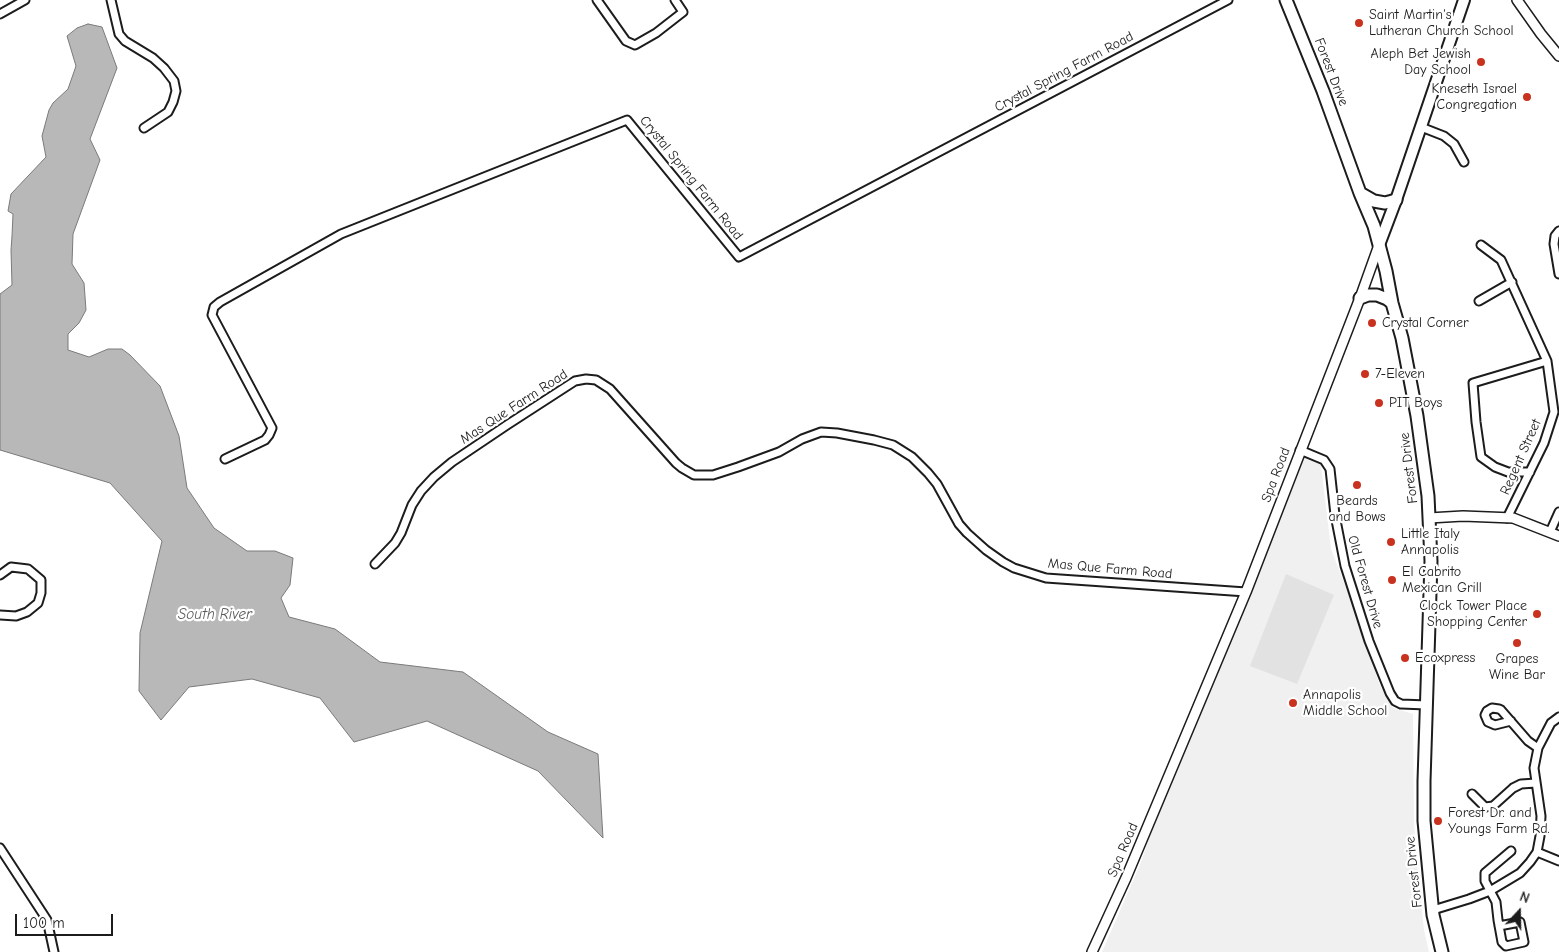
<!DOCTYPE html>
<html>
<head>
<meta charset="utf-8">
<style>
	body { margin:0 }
	#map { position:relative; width:1559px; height:952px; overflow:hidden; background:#fff; font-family:"Comic Neue",sans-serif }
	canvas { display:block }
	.north { position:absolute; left:1494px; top:887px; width:50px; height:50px; -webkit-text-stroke:4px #fff; paint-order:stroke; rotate:21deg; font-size:14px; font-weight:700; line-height:20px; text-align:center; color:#1c1c1c }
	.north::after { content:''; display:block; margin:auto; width:18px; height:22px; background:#1c1c1c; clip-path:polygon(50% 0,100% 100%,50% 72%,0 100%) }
	.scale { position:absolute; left:15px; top:914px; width:98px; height:22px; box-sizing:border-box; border:2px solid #1c1c1c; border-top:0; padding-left:6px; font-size:15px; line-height:18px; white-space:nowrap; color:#1c1c1c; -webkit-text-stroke:4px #fff; paint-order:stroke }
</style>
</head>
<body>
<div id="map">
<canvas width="1559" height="952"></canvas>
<div class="north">N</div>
<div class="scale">100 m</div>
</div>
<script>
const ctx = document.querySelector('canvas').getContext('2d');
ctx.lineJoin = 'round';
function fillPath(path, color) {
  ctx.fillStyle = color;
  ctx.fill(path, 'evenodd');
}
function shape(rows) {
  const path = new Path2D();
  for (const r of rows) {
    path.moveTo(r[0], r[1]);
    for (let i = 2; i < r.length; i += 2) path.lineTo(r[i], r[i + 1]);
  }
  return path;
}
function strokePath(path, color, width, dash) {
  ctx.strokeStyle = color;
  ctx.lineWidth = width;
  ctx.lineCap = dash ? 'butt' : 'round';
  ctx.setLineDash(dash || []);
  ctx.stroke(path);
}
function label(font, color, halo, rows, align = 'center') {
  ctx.font = font + ' "Comic Neue",sans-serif';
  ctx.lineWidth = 4.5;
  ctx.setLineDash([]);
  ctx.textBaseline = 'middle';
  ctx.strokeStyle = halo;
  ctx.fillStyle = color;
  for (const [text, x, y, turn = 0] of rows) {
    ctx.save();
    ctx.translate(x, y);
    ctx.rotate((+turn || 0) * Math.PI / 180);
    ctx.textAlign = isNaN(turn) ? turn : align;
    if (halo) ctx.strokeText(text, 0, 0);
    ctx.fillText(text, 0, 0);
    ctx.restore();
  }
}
fillPath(shape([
	[1312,451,1320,457,1331,549,1357,616,1379,683,1386,697,1393,708,1413,714,1414,824,1418,873,1424,930,1429,952,1102,952,1142,860,1169,774,1303,452]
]), '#f0f0f0');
fillPath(shape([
	[1286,574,1334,595,1297,684,1250,666]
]), '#e2e2e2');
const water = shape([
	[88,24,102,27,117,68,90,139,100,160,73,234,72,264,84,283,86,310,79,323,68,334,68,350,89,357,108,349,122,349,130,355,160,386,179,436,187,488,214,528,247,551,275,551,293,558,290,585,281,598,289,617,335,629,380,662,463,672,548,732,598,754,603,838,538,771,427,721,354,742,320,698,252,679,189,687,161,720,139,691,140,633,162,541,110,483,0,450,0,294,12,285,11,250,12,236,13,214,8,211,11,194,46,157,42,136,49,110,53,103,68,89,76,66,67,36,77,28,88,24]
]);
fillPath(water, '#b8b8b8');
strokePath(water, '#7a7a7a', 1);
const minor = shape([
	[111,0,119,34,125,41,153,58,164,68,174,81,176,91,173,102,168,112,144,128],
	[597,0,626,41,635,45,656,33,683,12,675,0],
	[0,14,25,0],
	[1421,127,1444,136,1454,144,1464,162],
	[1559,231,1555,236,1554,244,1559,274],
	[1481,245,1501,260,1547,361,1554,412,1544,443,1507,518],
	[1479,301,1512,282],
	[1300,450,1324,460,1330,469,1335,515,1345,566,1369,641,1390,693,1395,701,1401,704,1427,705],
	[225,459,265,440,269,435,272,428,212,315,214,307,220,302,341,234,627,120,739,257,1228,0],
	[1530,472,1508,472,1495,467,1481,457,1476,422,1473,383,1547,361],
	[1550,532,1559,512],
	[375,564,395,543,401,533,412,505,421,491,434,477,452,462,507,425,575,381,586,379,596,380,610,389,676,463,682,468,694,475,713,475,738,467,779,452,802,439,821,432,837,433,874,440,893,445,912,457,928,473,937,484,959,524,967,533,986,550,1003,562,1014,568,1046,578,1246,592],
	[0,575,11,567,28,569,41,580,41,593,38,603,27,612,16,616,0,615],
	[1511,721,1495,725,1488,722,1485,715,1487,711,1492,708,1499,709,1501,710,1528,741,1538,748],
	[1472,794,1485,807,1493,806,1513,788,1521,784,1536,783],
	[0,848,47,920,54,952],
	[1537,852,1559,861],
	[1433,910,1469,899,1490,891,1520,873,1530,862,1537,852,1540,836,1541,816,1534,768,1538,748,1551,723,1559,717],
	[1499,926,1520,922,1524,942,1506,946,1502,942,1498,920,1496,902,1485,881,1485,873,1511,851]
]);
const tertiary = shape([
	[1517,0,1541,34,1559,56],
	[1429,518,1463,516,1513,518,1559,536],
	[1092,952,1126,878,1246,592,1360,298,1379,245]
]);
const secondary = shape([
	[1379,245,1396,200,1464,0]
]);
const primary = shape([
	[1286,0,1323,91,1360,193,1374,226,1386,271,1392,303,1402,338,1417,416,1428,496,1431,561,1424,781,1424,821,1433,915,1442,952],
	[1360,193,1374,201,1385,203,1396,200],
	[1360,298,1368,295,1377,295,1387,299,1392,303]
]);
strokePath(minor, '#1c1c1c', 11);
strokePath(tertiary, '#1c1c1c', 12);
strokePath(secondary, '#1c1c1c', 14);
strokePath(primary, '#1c1c1c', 15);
strokePath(minor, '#fff', 7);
strokePath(tertiary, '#fff', 9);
strokePath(secondary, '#fff', 10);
strokePath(primary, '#fff', 11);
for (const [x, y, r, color] of [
	[1359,23,5,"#c8321e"],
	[1481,62,5,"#c8321e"],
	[1527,97,5,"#c8321e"],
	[1372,323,5,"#c8321e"],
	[1365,374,5,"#c8321e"],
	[1379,403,5,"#c8321e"],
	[1357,485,5,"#c8321e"],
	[1391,542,5,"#c8321e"],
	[1392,580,5,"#c8321e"],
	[1537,614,5,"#c8321e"],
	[1517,643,5,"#c8321e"],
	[1405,658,5,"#c8321e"],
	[1293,703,5,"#c8321e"],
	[1438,821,5,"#c8321e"]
]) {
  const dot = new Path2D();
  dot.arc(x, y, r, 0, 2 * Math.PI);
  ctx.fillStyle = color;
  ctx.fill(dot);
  strokePath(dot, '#fff', 2);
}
label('14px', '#1c1c1c', '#fff', [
	["Saint Martin's",1369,15],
	["Lutheran Church School",1369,31],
	["Aleph Bet Jewish",1471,54,"right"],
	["Day School",1471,70,"right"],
	["Kneseth Israel",1517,89,"right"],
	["Congregation",1517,105,"right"],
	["Crystal Corner",1382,323],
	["7-Eleven",1375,374],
	["PIT Boys",1389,403],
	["Beards",1357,501,"center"],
	["and Bows",1357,517,"center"],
	["Little Italy",1401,534],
	["Annapolis",1401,550],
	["El Cabrito",1402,572],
	["Mexican Grill",1402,588],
	["Clock Tower Place",1527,606,"right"],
	["Shopping Center",1527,622,"right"],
	["Ecoxpress",1415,658],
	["Grapes",1517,659,"center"],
	["Wine Bar",1517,675,"center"],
	["Annapolis",1303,695],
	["Middle School",1303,711],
	["Forest Dr. and",1448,813],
	["Youngs Farm Rd.",1448,829]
], 'left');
label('14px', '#1c1c1c', '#fff', [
	["Crystal Spring Farm Road",1064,72,-28],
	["Forest Drive",1331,72,69],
	["Crystal Spring Farm Road",691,178,51],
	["Mas Que Farm Road",514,407,-33],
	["Regent Street",1521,457,-66],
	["Forest Drive",1409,468,-97],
	["Spa Road",1276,475,-69],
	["Mas Que Farm Road",1110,569,5],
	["Old Forest Drive",1365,582,74],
	["Spa Road",1123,850,-67],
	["Forest Drive",1414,872,-96]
]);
label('italic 15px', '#5a5a5a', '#fff', [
	["South River",215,615]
]);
</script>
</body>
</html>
